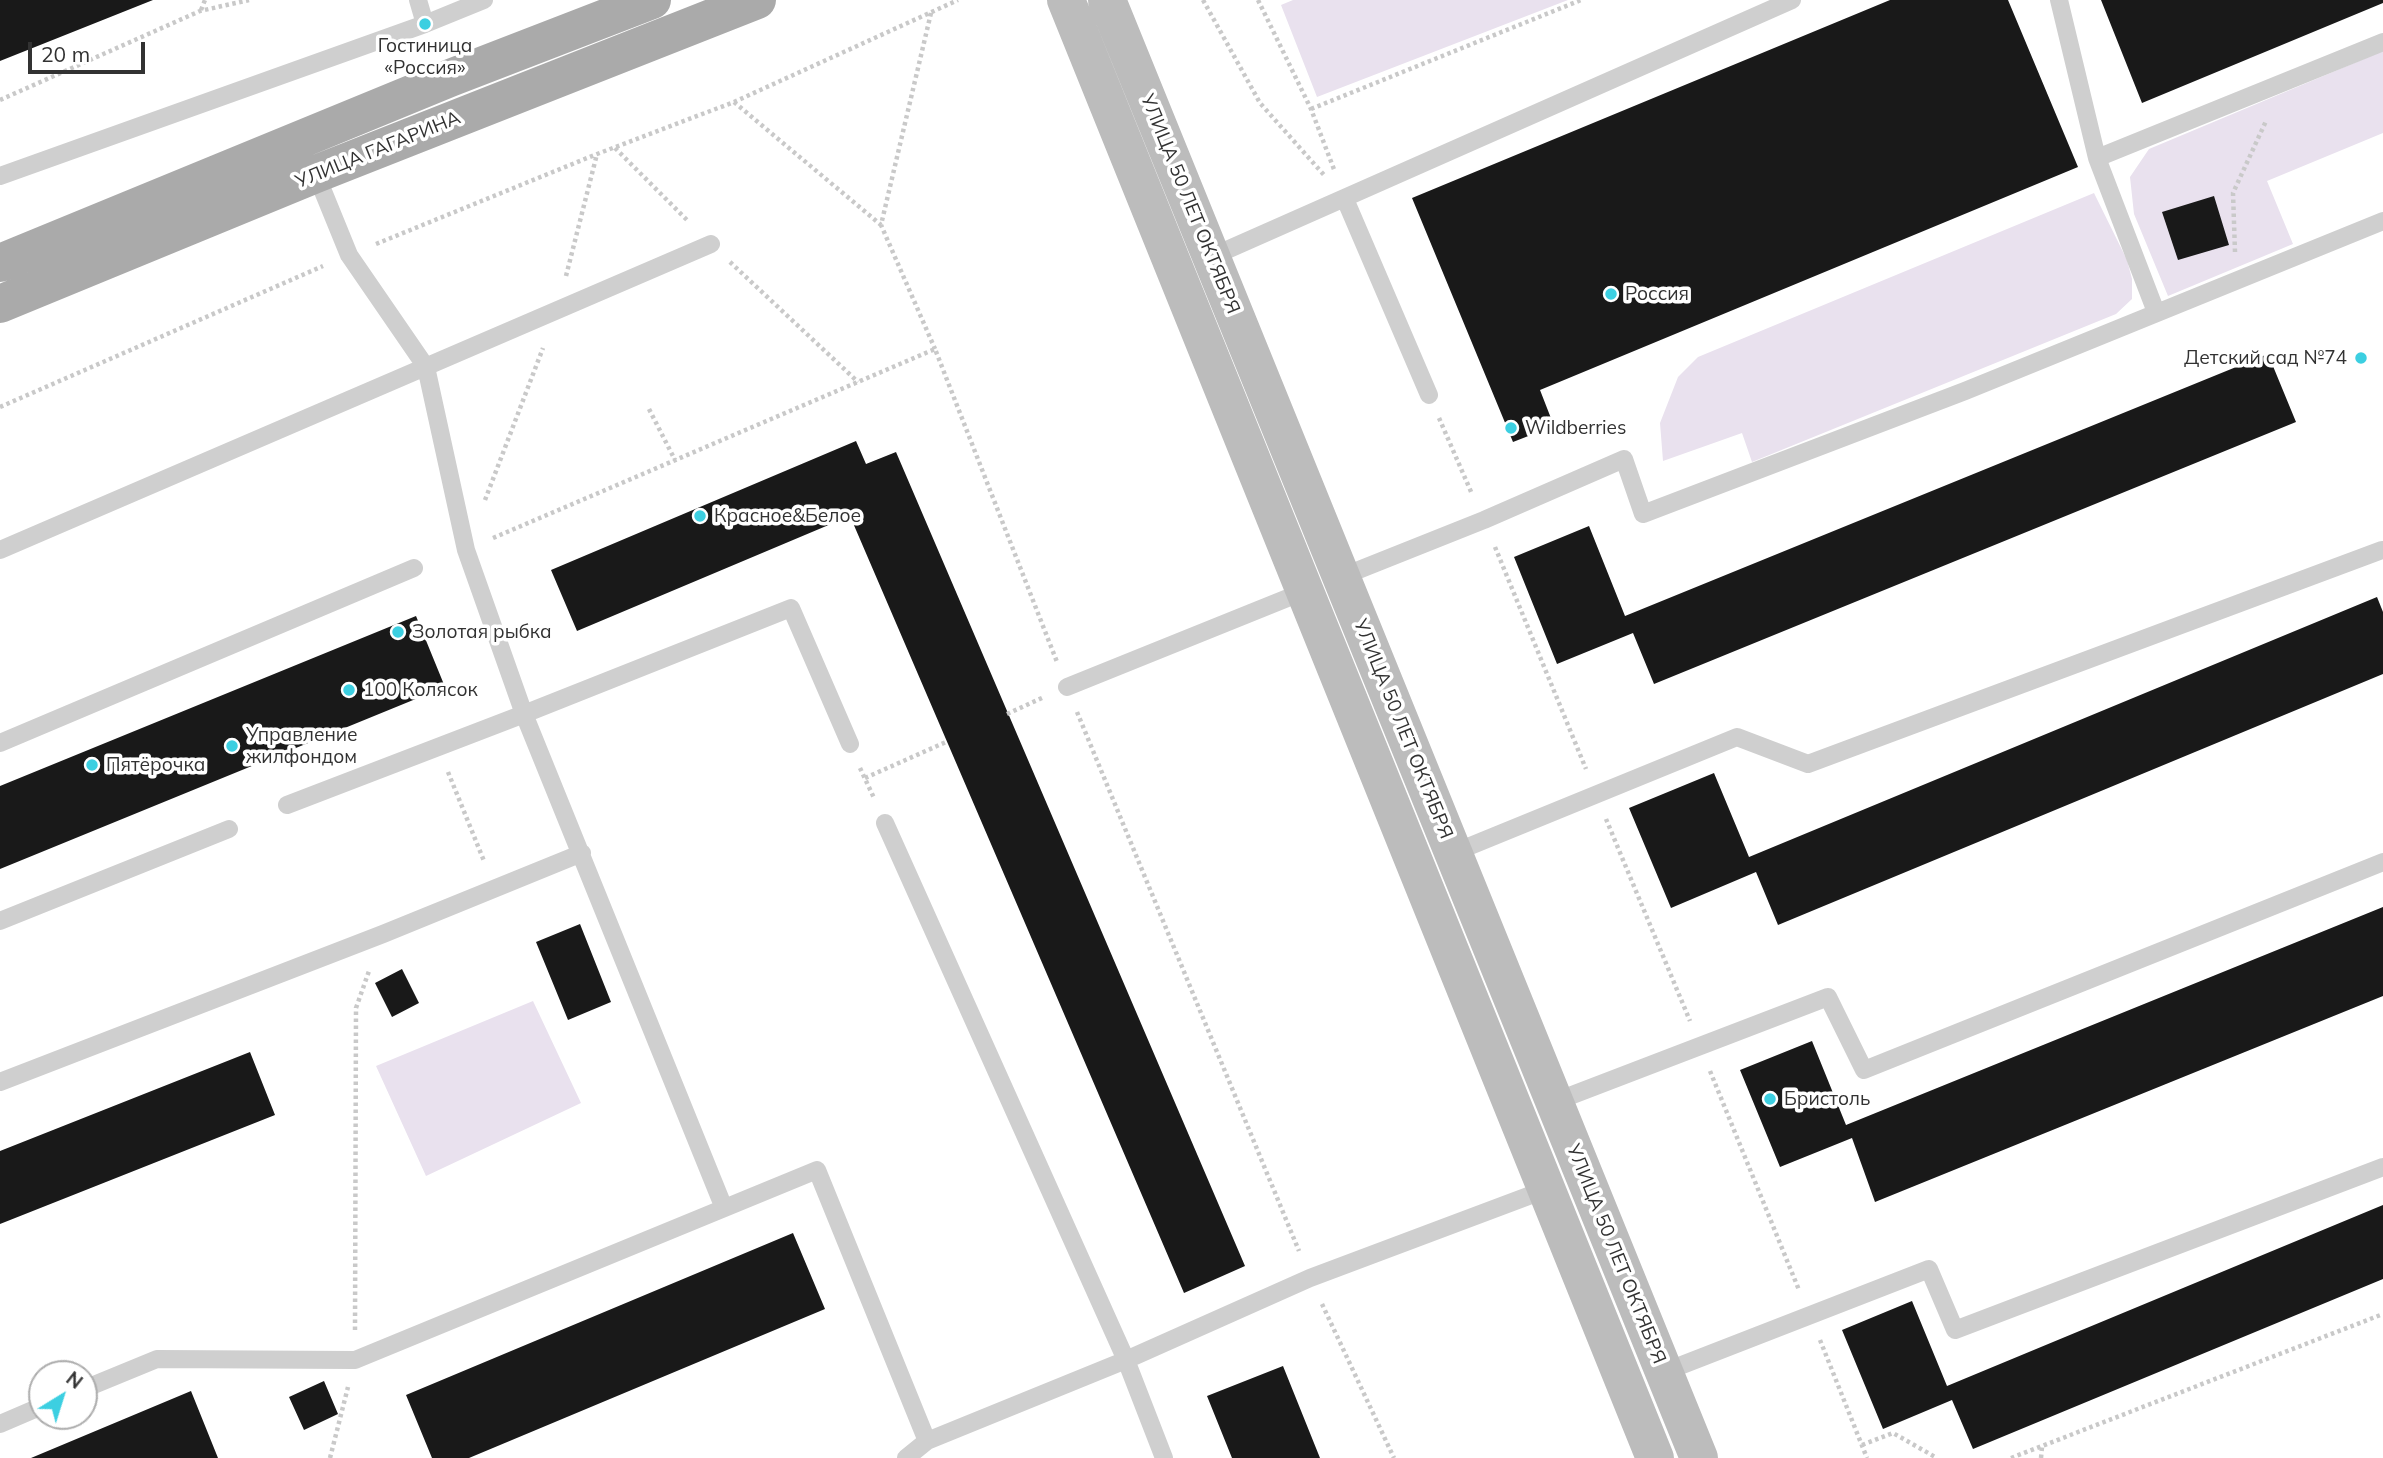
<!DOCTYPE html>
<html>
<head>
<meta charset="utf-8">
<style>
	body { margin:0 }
	#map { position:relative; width:2383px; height:1458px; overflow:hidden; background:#fff; font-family:Mulish,sans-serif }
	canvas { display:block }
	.north { position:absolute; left:28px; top:1360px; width:70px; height:70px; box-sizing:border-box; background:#fff; border:2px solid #adadad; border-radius:50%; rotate:38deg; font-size:19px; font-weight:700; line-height:28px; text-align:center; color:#323232 }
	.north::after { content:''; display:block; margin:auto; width:24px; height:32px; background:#3ccfe1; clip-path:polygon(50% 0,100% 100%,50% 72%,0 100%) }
	.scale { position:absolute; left:28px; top:42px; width:117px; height:32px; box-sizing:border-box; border:4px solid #323232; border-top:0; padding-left:9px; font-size:21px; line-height:24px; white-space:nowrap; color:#323232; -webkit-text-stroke:5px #fff; paint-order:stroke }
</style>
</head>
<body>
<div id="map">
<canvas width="2383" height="1458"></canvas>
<div class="north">N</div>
<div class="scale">20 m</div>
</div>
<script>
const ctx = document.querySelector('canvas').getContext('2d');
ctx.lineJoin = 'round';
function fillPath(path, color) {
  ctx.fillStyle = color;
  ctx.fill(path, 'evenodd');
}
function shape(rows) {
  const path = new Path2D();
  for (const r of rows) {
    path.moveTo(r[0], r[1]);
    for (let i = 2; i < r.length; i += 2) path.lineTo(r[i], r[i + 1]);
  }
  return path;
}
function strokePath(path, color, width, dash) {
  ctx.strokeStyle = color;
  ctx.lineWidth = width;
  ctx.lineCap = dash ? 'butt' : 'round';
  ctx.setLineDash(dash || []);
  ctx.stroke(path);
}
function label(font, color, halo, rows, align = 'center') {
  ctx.font = font + ' Mulish,sans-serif';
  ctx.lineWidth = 7;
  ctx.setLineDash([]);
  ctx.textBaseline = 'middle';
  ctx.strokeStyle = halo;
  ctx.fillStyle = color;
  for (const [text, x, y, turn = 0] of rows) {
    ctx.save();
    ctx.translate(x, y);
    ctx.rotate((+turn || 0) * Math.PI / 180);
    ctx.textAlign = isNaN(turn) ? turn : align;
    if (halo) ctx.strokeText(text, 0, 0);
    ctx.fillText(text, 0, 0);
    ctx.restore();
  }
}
fillPath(shape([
	[1293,0,1568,0,1317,97,1281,5],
	[2383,51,2383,133,2267,181,2293,244,2168,296,2134,214,2130,177,2149,149],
	[2094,193,2127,260,2132,279,2132,299,2116,314,1752,462,1742,433,1663,461,1660,423,1678,377,1698,357],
	[533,1001,581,1103,426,1176,376,1066]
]), '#e9e1ee');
fillPath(shape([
	[0,0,153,0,0,61],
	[1890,0,2008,0,2078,167,1540,390,1554,426,1513,442,1412,198],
	[2101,0,2383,0,2383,3,2142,103],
	[2214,196,2229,245,2178,260,2162,212],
	[2268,354,2296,422,1654,684,1633,633,1557,664,1514,557,1589,526,1625,616],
	[856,441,866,464,896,452,1245,1266,1184,1293,850,516,577,631,551,570],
	[2377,597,2383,612,2383,674,1778,925,1756,872,1671,908,1629,808,1714,773,1749,857],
	[416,616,445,687,0,869,0,786],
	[2383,907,2383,996,1875,1202,1852,1138,1780,1167,1740,1070,1812,1041,1846,1125],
	[580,924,611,1002,568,1020,536,942],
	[402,969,419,1003,392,1017,375,983],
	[250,1052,275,1115,0,1224,0,1151],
	[2383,1205,2383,1279,1973,1449,1952,1400,1883,1429,1842,1330,1912,1301,1947,1386],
	[793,1233,825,1309,469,1458,432,1458,406,1395],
	[1283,1366,1320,1458,1232,1458,1207,1396],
	[324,1381,338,1414,304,1430,289,1397],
	[191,1391,218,1458,31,1458]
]), '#191919');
strokePath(shape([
	[1203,0,1260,103,1324,175],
	[1258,0,1311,109,1335,172],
	[201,10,205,0],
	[931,13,881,225,935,349],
	[0,100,200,11,249,0],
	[734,102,881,225],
	[1311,109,1581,0],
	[615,148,688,221],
	[376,244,597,154,734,102,958,0],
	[2235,252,2233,193,2266,121],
	[730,262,858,382],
	[566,276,597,154],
	[0,407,323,266],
	[649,409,675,460],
	[1439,418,1472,494],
	[485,500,543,348],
	[493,538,935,349,1057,662],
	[1495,547,1586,769],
	[1077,712,1299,1251],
	[1007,714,1044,697],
	[860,768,874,798],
	[448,772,484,861],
	[865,778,946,742],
	[1606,819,1690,1021],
	[1710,1071,1799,1290],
	[1322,1304,1394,1458],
	[355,1330,356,1008,369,971],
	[1820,1340,1867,1458],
	[1862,1445,1893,1433,1937,1458],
	[330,1458,348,1387],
	[2011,1458,2383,1314],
	[2041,1458,2042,1447]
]), '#c9c9c9', 4.5, [3.5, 3.5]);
strokePath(shape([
	[418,0,425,24],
	[2059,0,2097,158],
	[316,174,349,255,426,367,466,550,524,714,724,1208],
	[0,176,425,24,484,0],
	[1345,199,1429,395],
	[1211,257,1792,0],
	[2156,312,2097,158,2383,42],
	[0,550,711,244],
	[1341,577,1484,520,1624,459,1643,514,1965,391,2383,221],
	[1067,687,1305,591],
	[0,743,414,568],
	[287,805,524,714,791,608,850,744],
	[885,823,1126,1360,1164,1458],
	[1453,853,1737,737,1808,764,2382,550],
	[0,921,229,829],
	[0,1082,383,934,582,853],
	[1554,1102,1828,997,1864,1070,2383,862],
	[1664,1372,1929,1269,1955,1330,2383,1167],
	[84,1389,157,1359,355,1360,817,1170,927,1441],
	[0,1424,42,1406],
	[906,1458,927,1441,1126,1360,1310,1278,1547,1189]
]), '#cfcfcf', 18);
strokePath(shape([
	[1066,0,1655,1458],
	[1107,0,1699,1458]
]), '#bcbcbc', 38);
strokePath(shape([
	[0,263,450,78,652,0],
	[0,304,316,174,757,0]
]), '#aaa', 38);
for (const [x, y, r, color] of [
	[425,24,7,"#3ccfe1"],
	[1611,294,7,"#3ccfe1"],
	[2361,358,7,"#3ccfe1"],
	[1511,428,7,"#3ccfe1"],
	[700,516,7,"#3ccfe1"],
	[398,632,7,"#3ccfe1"],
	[349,690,7,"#3ccfe1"],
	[232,746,7,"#3ccfe1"],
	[92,765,7,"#3ccfe1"],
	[1770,1099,7,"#3ccfe1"]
]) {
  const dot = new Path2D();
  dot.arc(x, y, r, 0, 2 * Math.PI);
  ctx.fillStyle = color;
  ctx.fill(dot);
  strokePath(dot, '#fff', 2.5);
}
label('19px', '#323232', '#fff', [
	["Гостиница",425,46,"center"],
	["«Россия»",425,68,"center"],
	["Россия",1625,294],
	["Детский сад №74",2347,358,"right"],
	["Wildberries",1525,428],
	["Красное&Белое",714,516],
	["Золотая рыбка",412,632],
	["100 Колясок",363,690],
	["Управление",246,735],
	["жилфондом",246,757],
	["Пятёрочка",106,765],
	["Бристоль",1784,1099]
], 'left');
label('19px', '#323232', '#fff', [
	["УЛИЦА ГАГАРИНА",378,150,-22],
	["УЛИЦА 50 ЛЕТ ОКТЯБРЯ",1190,204,68],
	["УЛИЦА 50 ЛЕТ ОКТЯБРЯ",1403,729,68],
	["УЛИЦА 50 ЛЕТ ОКТЯБРЯ",1616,1254,68]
]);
</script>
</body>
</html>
